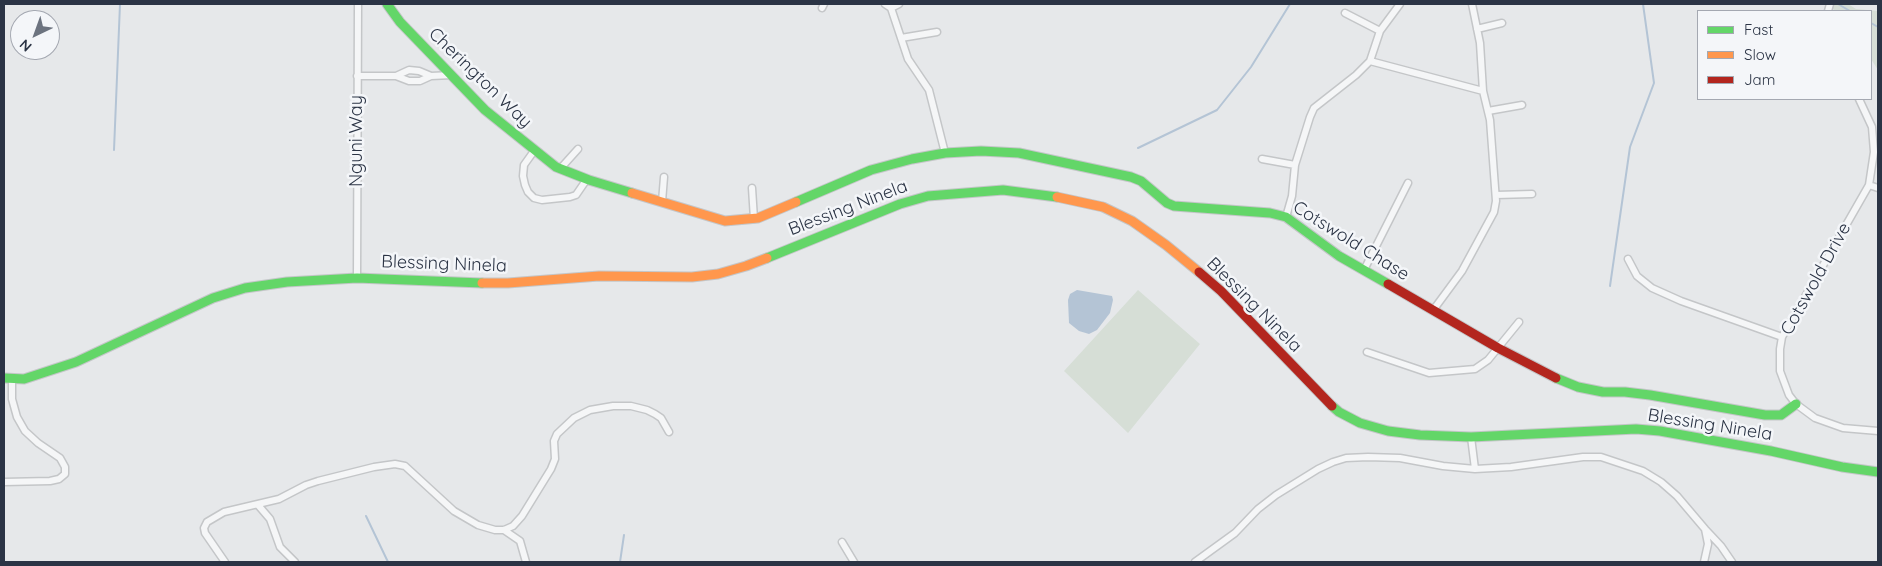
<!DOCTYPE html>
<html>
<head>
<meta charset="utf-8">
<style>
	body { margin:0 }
	#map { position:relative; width:1882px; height:566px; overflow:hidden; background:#e6e8ea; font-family:Quicksand,sans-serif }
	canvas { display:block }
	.frame { position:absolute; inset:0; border:5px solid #2b3445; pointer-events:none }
	.legend { position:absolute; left:1697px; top:10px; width:175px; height:90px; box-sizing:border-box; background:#f4f6f9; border:1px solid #a4a8b1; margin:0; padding:6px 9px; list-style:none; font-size:15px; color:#2b3445 }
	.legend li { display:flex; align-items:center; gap:10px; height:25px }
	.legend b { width:25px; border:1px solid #a4a8b1 }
	.north { position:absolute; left:10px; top:10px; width:50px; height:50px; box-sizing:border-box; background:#f4f6f9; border:1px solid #a4a8b1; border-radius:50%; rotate:222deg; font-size:14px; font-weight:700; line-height:20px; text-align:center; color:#2b3445 }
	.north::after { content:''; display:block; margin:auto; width:18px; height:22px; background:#6c737f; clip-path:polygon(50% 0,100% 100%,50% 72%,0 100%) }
</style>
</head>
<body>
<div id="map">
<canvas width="1882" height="566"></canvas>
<div class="frame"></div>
<ul class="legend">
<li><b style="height:6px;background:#63d668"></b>Fast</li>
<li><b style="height:6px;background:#ff974d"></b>Slow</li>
<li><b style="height:6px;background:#b3261e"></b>Jam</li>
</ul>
<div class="north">N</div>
</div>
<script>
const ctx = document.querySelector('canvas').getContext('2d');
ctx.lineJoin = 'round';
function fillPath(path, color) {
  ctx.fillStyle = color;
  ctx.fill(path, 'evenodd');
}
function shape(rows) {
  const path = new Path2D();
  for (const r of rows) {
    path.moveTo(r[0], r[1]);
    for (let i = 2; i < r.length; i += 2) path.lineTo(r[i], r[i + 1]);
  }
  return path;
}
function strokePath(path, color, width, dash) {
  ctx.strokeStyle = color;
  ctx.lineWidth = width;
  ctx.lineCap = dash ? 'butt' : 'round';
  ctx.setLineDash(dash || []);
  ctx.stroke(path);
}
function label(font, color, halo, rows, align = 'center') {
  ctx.font = font + ' Quicksand,sans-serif';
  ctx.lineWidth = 5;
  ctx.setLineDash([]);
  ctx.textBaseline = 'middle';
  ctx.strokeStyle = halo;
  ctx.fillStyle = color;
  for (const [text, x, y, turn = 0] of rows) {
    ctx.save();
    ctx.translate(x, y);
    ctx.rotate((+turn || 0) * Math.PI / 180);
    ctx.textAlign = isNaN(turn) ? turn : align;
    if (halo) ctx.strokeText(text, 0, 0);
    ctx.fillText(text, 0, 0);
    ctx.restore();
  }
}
fillPath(shape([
	[1828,4,1848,4,1856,9,1878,11,1878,70,1871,59,1871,11,1835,11],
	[1138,290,1200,344,1128,433,1064,371]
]), '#d6ded6');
fillPath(shape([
	[1077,290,1112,296,1113,300,1110,313,1097,330,1089,334,1079,331,1069,323,1068,300,1070,294]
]), '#b4c4d5');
strokePath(shape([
	[1838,4,1850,11],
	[1871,23,1878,27],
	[1138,148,1217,110,1251,67,1290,4],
	[114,150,120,4],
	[1610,286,1630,147,1654,83,1643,4],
	[366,516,388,562],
	[620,562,624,535]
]), '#b4c4d5', 2);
const street = shape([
	[885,4,891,8,908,59,929,90,945,153],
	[822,8,824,4],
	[891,8,899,4],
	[1828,11,1830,4],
	[1345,13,1380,31],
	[1477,29,1502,23],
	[901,38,937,32],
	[1370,61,1483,91],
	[357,76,396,76,409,81,420,81,431,76],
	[396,76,409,70,419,71,431,76,452,75],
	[1859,99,1872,127,1874,152,1869,185,1782,337,1780,349,1780,371,1789,395,1796,404,1815,418,1843,428,1878,431],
	[1488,111,1522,105],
	[534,151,524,165,523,176,525,185,528,192,534,198,542,200,570,197,576,195,587,179],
	[1262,159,1295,165],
	[560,169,578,149],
	[1869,185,1878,188],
	[752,188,754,219],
	[1496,195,1532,194],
	[662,202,664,177],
	[1286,217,1292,196,1295,165,1310,117,1314,108,1356,75,1370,61,1380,31,1400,4],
	[1628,259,1637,276,1652,288,1681,301,1782,337],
	[1364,270,1408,183],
	[357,278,358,4],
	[1434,309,1462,271,1494,212,1496,201,1490,120,1483,91,1480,43,1472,4],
	[1367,352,1429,373,1475,369,1488,360,1519,322],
	[1471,437,1475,469],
	[4,482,50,481,59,479,65,474,65,467,60,458,38,443,25,431,17,417,12,399,12,380],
	[258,505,270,519,280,547,295,562],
	[504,530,520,541,526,562],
	[1706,530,1721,546,1732,562],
	[842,542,854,562],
	[225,562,205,533,204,528,207,522,224,512,279,499,306,485,318,481,374,467,395,464,405,466,454,511,478,525,495,530,504,530,513,526,522,516,551,469,555,459,554,441,557,434,574,418,590,410,613,406,631,406,647,410,655,414,661,418,669,432],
	[1195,562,1235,533,1258,509,1276,495,1318,469,1333,462,1346,458,1368,457,1400,458,1443,466,1475,469,1511,467,1583,457,1601,457,1643,471,1661,482,1677,496,1705,529,1708,544,1704,562]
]);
const fast = shape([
	[387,4,400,22,485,110,556,167,589,180,632,193],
	[796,202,871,170,912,159,945,153,981,151,1019,153,1131,177,1141,181,1167,203,1174,206,1270,213,1286,217,1339,256,1388,284],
	[767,258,900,204,928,196,1003,190,1057,197],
	[4,378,24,379,76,362,213,298,245,288,287,282,357,278,482,283],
	[1556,378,1578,387,1603,392,1625,392,1650,395,1765,415,1781,415,1796,404],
	[1332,406,1339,412,1360,423,1388,431,1420,435,1471,437,1636,429,1660,431,1771,451,1842,467,1878,472]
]);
const slow = shape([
	[632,193,725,221,758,218,796,202],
	[1057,197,1103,207,1132,221,1166,245,1199,272],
	[482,283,508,283,599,276,692,277,718,274,746,266,767,258]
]);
const jam = shape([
	[1199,272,1221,291,1332,406],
	[1388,284,1498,348,1556,378]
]);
strokePath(street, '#c4c6c8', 9);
strokePath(fast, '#c4c6c8', 11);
strokePath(slow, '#c4c6c8', 11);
strokePath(jam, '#c4c6c8', 11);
strokePath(street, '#f5f6f7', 6);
strokePath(fast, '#63d668', 9);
strokePath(slow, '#ff974d', 9);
strokePath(jam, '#b3261e', 9);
label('18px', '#2b3445', '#f4f6f9', [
	["Cherington Way",480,78,44],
	["Nguni Way",357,141,-90],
	["Blessing Ninela",848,208,-21],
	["Cotswold Chase",1351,241,32],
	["Blessing Ninela",444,264,2],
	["Cotswold Drive",1816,279,-61],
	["Blessing Ninela",1254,305,45],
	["Blessing Ninela",1710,425,9]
]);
</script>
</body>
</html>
